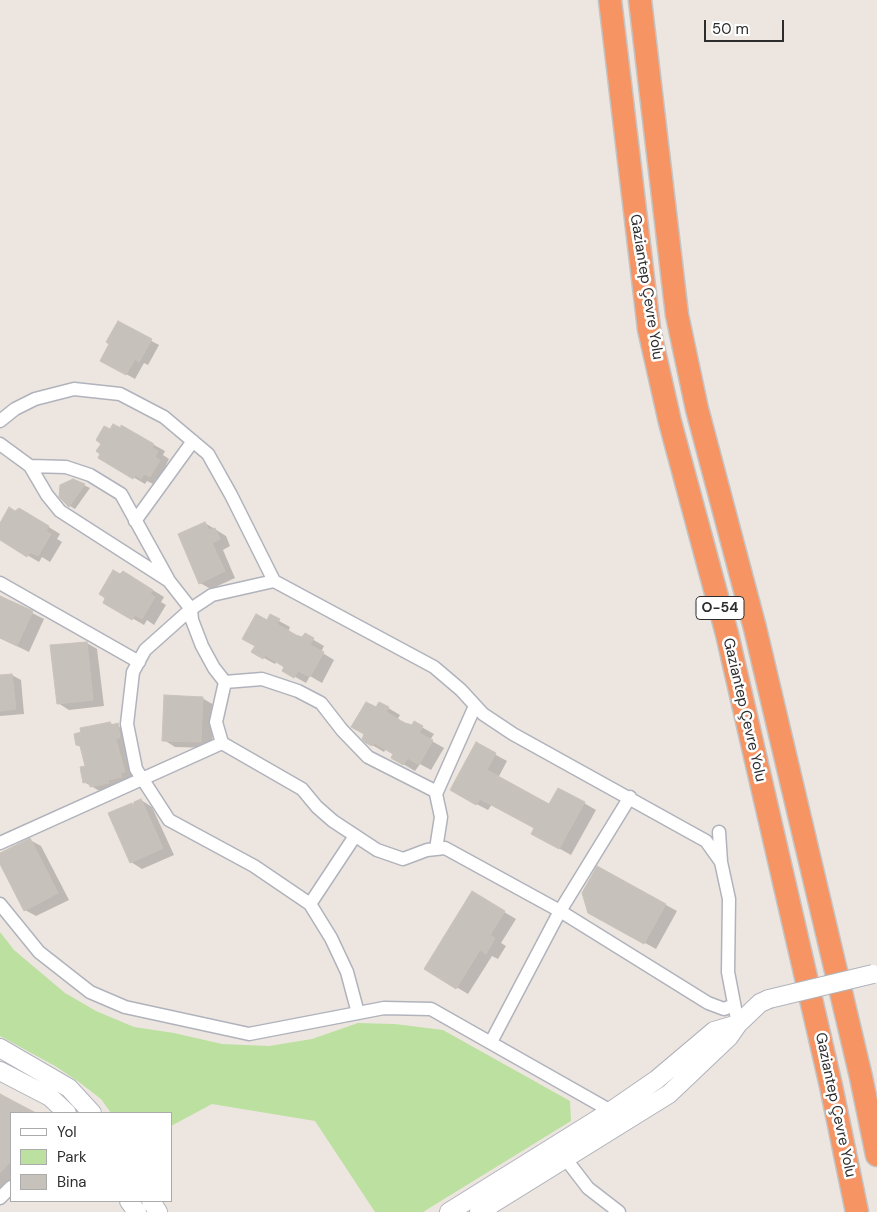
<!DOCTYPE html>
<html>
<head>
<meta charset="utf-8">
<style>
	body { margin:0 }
	#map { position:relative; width:877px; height:1212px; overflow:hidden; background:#ede6e0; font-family:"DM Sans",sans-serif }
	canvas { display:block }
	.legend { position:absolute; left:10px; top:1112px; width:162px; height:90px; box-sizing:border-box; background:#fff; border:1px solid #ababab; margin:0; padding:6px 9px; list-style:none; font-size:15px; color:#2d2d2d }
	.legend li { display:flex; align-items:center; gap:10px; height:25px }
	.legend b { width:25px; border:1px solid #ababab }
	.scale { position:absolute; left:704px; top:20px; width:80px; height:22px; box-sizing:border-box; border:2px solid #2d2d2d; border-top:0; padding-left:6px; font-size:15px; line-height:18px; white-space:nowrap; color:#2d2d2d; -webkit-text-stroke:4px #fff; paint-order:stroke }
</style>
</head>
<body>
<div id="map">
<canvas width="877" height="1212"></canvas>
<ul class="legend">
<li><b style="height:6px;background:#fff"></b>Yol</li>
<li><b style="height:14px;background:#bbe0a0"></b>Park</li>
<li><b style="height:14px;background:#c6c1bb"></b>Bina</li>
</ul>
<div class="scale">50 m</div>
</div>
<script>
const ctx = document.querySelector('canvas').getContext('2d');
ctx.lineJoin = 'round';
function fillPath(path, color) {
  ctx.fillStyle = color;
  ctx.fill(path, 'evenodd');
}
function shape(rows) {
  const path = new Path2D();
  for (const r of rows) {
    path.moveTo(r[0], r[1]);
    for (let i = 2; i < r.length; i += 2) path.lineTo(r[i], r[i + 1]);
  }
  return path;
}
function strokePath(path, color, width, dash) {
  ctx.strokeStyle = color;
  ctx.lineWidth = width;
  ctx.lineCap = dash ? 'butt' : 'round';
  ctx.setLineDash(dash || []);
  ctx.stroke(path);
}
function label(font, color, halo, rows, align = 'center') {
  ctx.font = font + ' "DM Sans",sans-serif';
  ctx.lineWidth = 5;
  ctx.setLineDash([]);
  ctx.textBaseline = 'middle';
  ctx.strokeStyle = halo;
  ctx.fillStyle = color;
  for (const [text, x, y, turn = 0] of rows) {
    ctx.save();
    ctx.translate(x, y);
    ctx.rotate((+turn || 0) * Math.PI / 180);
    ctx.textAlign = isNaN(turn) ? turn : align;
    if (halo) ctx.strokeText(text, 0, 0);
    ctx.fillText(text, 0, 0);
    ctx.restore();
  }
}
fillPath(shape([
	[0,932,14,950,65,993,96,1011,134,1027,174,1033,222,1044,269,1046,312,1039,358,1023,395,1024,443,1030,570,1101,571,1121,423,1212,375,1212,315,1121,212,1104,171,1126,171,1113,111,1113,101,1099,79,1082,55,1066,0,1036]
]), '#bbe0a0');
fillPath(shape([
	[118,323,159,345,148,365,144,363,135,379,101,360,111,344],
	[122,427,165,451,163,455,169,459,166,465,171,468,162,483,156,479,153,484,147,481,145,484,100,458,110,431,122,430],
	[73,480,90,488,75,509,70,506],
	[16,512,31,516,60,534,57,539,62,542,50,562,42,557,39,562,0,539,0,525],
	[205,523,226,536,230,546,223,550,235,578,211,589,200,583],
	[135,579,164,597,161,602,166,605,154,625,147,620,144,625,104,602],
	[0,597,44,619,29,652,0,638],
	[270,616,290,627,288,632,303,639,305,635,324,646,321,652,334,660,322,683,310,676,306,683,283,670,286,666,277,661,275,664,253,652],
	[85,642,97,649,104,706,69,710,58,703],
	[12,675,21,680,24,714,0,716,0,676],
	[202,698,214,705,212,748,175,747,164,740],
	[380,703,400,715,397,720,412,727,414,723,434,734,430,740,444,748,431,770,420,764,415,771,393,758,395,754,386,749,384,752,367,742],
	[110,723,129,731,136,778,103,793,84,782,86,767,82,747,77,744],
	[476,744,507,761,498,778,550,805,584,803,596,810,571,855,544,840,536,828,492,804,488,810,463,797],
	[141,800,152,807,174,855,142,869,131,862,132,804,134,806],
	[30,840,41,846,69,900,36,916,25,910,0,861,0,855],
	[598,868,677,911,656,949,589,912],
	[472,893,516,919,501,943,506,946,498,959,492,956,468,994,426,969],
	[0,1095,33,1113,11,1113,11,1179,0,1190]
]), '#0003');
const building = shape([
	[118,321,152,339,139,362,135,359,126,375,100,361,109,344,106,342,118,321],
	[113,424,121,428,121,425,154,444,152,448,158,451,155,457,160,460,150,477,144,474,141,479,135,475,133,479,98,458,100,454,96,451,101,444,96,440,104,426,110,429,113,424],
	[73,479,85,484,69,507,59,497,60,485,73,479],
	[9,507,15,511,19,508,49,526,46,531,51,534,38,556,30,552,27,557,0,540,0,523,9,507],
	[205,522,209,530,215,528,220,539,212,543,225,571,199,584,178,534,205,522],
	[113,570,120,574,123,571,153,590,150,594,155,597,142,619,135,615,132,620,103,603,105,598,99,594,113,570],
	[0,596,33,611,17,646,0,638,0,596],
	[256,614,267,620,270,614,280,619,277,624,296,635,302,637,305,633,314,638,310,645,324,652,310,677,298,671,294,678,282,671,284,667,265,655,263,659,251,652,255,646,242,639,256,614],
	[87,642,93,700,57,704,50,645,87,642],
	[12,674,16,709,0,711,0,675,12,674],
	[164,695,203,697,201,742,162,741,164,695],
	[366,702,376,707,379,702,389,707,386,712,405,723,412,725,414,721,423,726,419,733,433,740,419,765,408,758,403,765,391,758,393,754,374,743,372,746,366,743,362,739,364,734,351,727,366,702],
	[110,722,111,725,118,723,120,737,116,740,125,772,121,773,122,777,108,780,109,783,90,787,89,782,83,783,80,767,85,766,80,746,76,745,74,734,81,732,80,728,110,722],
	[476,742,496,753,487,770,549,804,558,788,585,802,559,849,531,834,534,828,480,799,476,805,450,790,476,742],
	[141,799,163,848,130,863,108,813,132,803,133,808,134,802,141,799],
	[30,838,58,893,24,911,0,864,0,853,30,838],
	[597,866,666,904,644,944,588,913,582,893,597,866],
	[472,891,505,911,490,935,495,938,486,954,480,950,456,989,424,969,472,891],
	[0,1094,36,1113,11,1113,11,1161,0,1173,0,1094]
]);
fillPath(building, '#c6c1bb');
strokePath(building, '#c9c2b9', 1);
const street = shape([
	[0,421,15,409,35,399,74,389,120,394,164,417,208,454,231,495,274,581,434,667,461,690,483,714,513,734,706,841,721,862,729,899,728,972,738,1024],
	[0,444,30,466,47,495,60,511,169,581,191,609,192,620,202,646,214,668,225,682,262,679,298,691,321,703,342,730,368,757,437,792],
	[30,466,66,467,90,475,121,494,168,579],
	[135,521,193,441],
	[274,581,212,595,191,609,145,650,133,672,127,724,136,769,169,820,254,866,310,904,331,938,347,972,358,1013],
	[0,583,139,662],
	[222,743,216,722,225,682],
	[719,832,721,862],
	[0,843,222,743,302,789,317,807,333,821,377,850,403,859,427,850,445,848,560,911,708,1003,724,1009,734,1005],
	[436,849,441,817,436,794,475,706],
	[0,904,39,952,90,992,125,1007,249,1034,384,1008,431,1009,611,1111],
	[310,904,355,836],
	[491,1042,560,911,630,797],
	[565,1158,588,1188,619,1212],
	[0,1198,11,1187]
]);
const secondary = shape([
	[0,1048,69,1088,92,1113],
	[0,1071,50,1097,67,1113],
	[129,1201,137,1212],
	[151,1201,158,1212],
	[449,1212,611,1111,656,1080,714,1031,738,1024],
	[479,1212,669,1094,729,1037,738,1024,760,1003,769,999]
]);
const highway = shape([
	[610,0,649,329,670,422,727,634,831,1086,857,1212],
	[640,0,677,315,697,409,755,628,861,1077,877,1155]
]);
strokePath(street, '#b0b3bc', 15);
strokePath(secondary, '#b0b3bc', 20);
strokePath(highway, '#c4c4c4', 25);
strokePath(street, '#fff', 12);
strokePath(secondary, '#fff', 18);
strokePath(highway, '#f69563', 22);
const secondaryBridge = shape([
	[769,999,873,974]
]);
strokePath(secondaryBridge, '#b0b3bc', 20, []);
strokePath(secondaryBridge, '#fff', 18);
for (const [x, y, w] of [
	[720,608,48]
]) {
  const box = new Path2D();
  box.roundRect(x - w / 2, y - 11.5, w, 23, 4);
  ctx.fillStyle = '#fff';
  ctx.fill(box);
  strokePath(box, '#2d2d2d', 1);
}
label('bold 14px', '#2d2d2d', null, [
	["O-54",720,608]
]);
label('15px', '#2d2d2d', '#fff', [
	["Gaziantep Çevre Yolu",646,287,81],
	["Gaziantep Çevre Yolu",744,710,77],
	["Gaziantep Çevre Yolu",835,1105,78]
]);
</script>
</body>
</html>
